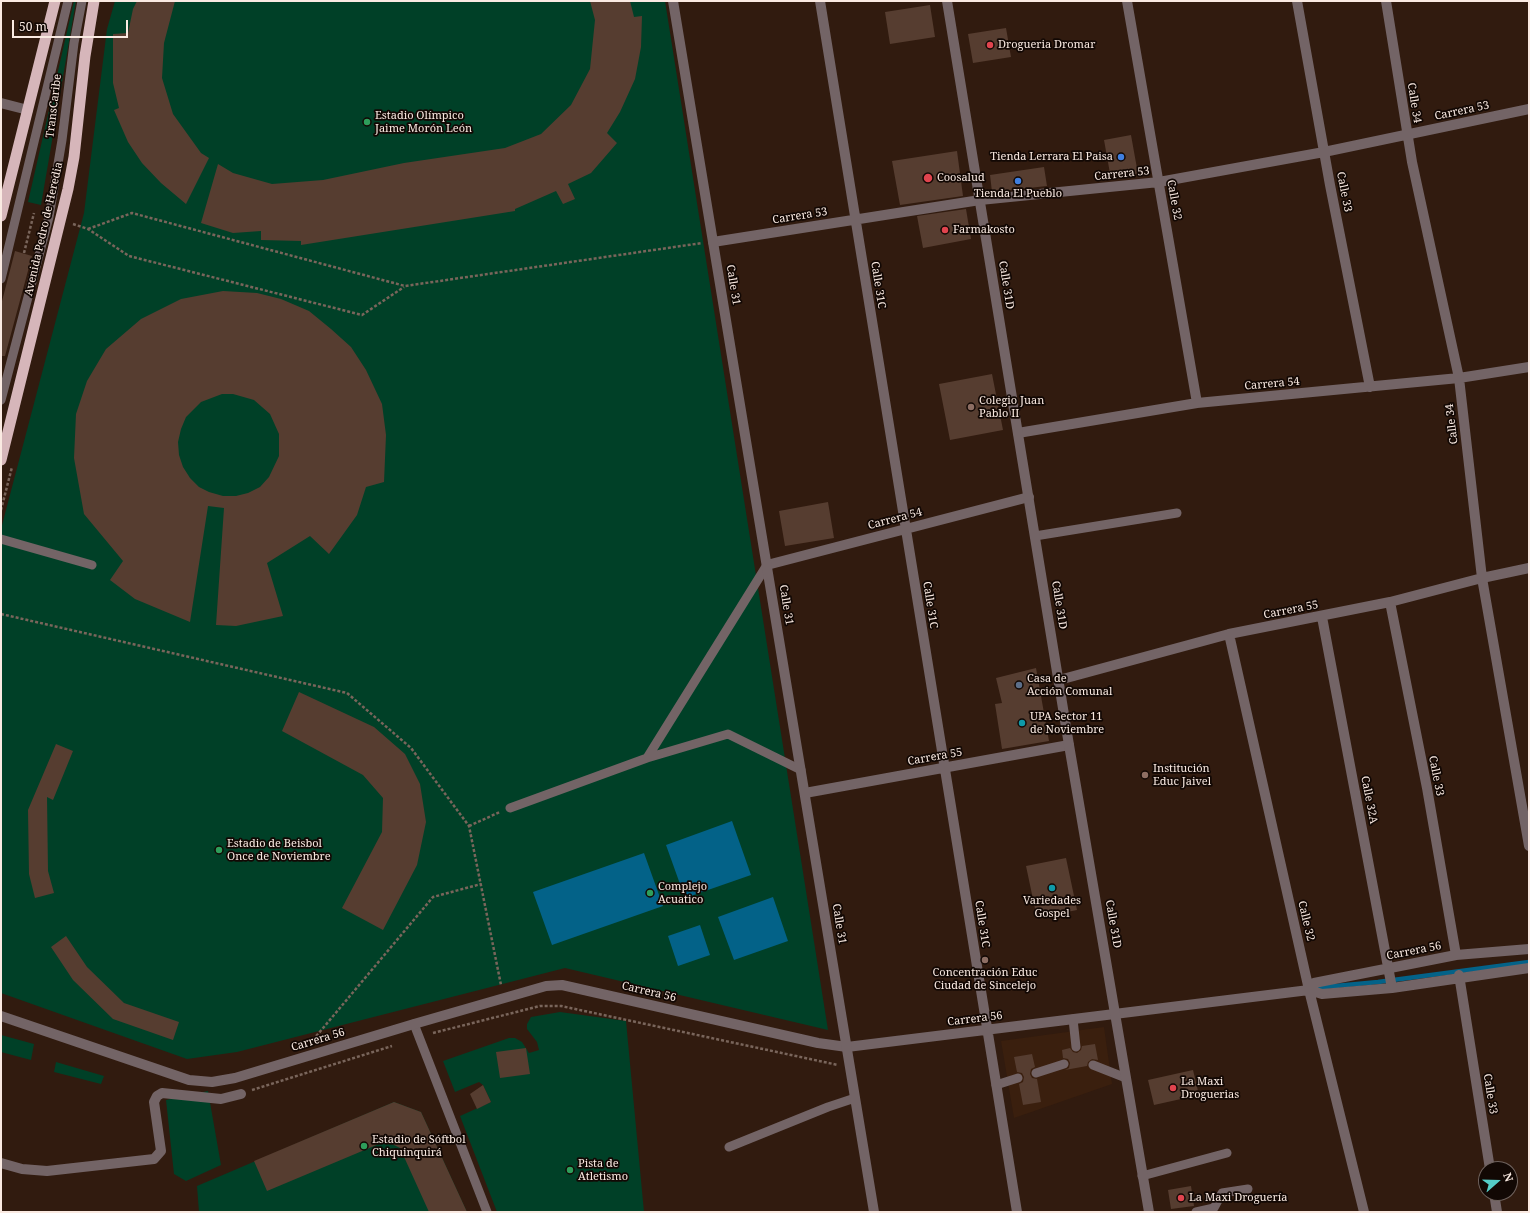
<!DOCTYPE html>
<html>
<head>
<meta charset="utf-8">
<style>
	body { margin:0 }
	#map { position:relative; width:1530px; height:1213px; overflow:hidden; background:#311b0f; font-family:"Noto Serif",serif }
	canvas { display:block }
	.frame { position:absolute; inset:0; border:2px solid #faeae2; pointer-events:none }
	.north { position:absolute; left:1478px; top:1161px; width:40px; height:40px; box-sizing:border-box; background:#120804; border:1px solid #6f625d; border-radius:50%; rotate:70deg; font-size:11px; font-weight:700; line-height:16px; text-align:center; color:#faeae2 }
	.north::after { content:''; display:block; margin:auto; width:14px; height:18px; background:#54cdc7; clip-path:polygon(50% 0,100% 100%,50% 72%,0 100%) }
	.scale { position:absolute; left:12px; top:20px; width:116px; height:18px; box-sizing:border-box; border:2px solid #faeae2; border-top:0; padding-left:5px; font-size:12px; line-height:14px; white-space:nowrap; color:#faeae2; -webkit-text-stroke:3px #120804; paint-order:stroke }
</style>
</head>
<body>
<div id="map">
<canvas width="1530" height="1213"></canvas>
<div class="frame"></div>
<div class="north">N</div>
<div class="scale">50 m</div>
</div>
<script>
const ctx = document.querySelector('canvas').getContext('2d');
ctx.lineJoin = 'round';
function fillPath(path, color) {
  ctx.fillStyle = color;
  ctx.fill(path, 'evenodd');
}
function shape(rows) {
  const path = new Path2D();
  for (const r of rows) {
    path.moveTo(r[0], r[1]);
    for (let i = 2; i < r.length; i += 2) path.lineTo(r[i], r[i + 1]);
  }
  return path;
}
function strokePath(path, color, width, dash) {
  ctx.strokeStyle = color;
  ctx.lineWidth = width;
  ctx.lineCap = dash ? 'butt' : 'round';
  ctx.setLineDash(dash || []);
  ctx.stroke(path);
}
function label(font, color, halo, rows, align = 'center') {
  ctx.font = font + ' "Noto Serif",serif';
  ctx.lineWidth = 3.5;
  ctx.setLineDash([]);
  ctx.textBaseline = 'middle';
  ctx.strokeStyle = halo;
  ctx.fillStyle = color;
  for (const [text, x, y, turn = 0] of rows) {
    ctx.save();
    ctx.translate(x, y);
    ctx.rotate((+turn || 0) * Math.PI / 180);
    ctx.textAlign = isNaN(turn) ? turn : align;
    if (halo) ctx.strokeText(text, 0, 0);
    ctx.fillText(text, 0, 0);
    ctx.restore();
  }
}
fillPath(shape([
	[1104,1027,1112,1084,1014,1118,1001,1041]
]), '#3a1f0e');
fillPath(shape([
	[74,1,76,1,41,205,28,202],
	[115,1,665,1,828,1030,565,968,237,1052,187,1059,1,993,1,529,84,213,107,29],
	[560,1012,626,1021,644,1212,497,1212,460,1116,491,1102,483,1085,479,1082,455,1092,443,1061,509,1038,515,1038,522,1042,529,1053,539,1050,537,1042,527,1029,527,1024,531,1017],
	[1,1035,34,1044,31,1060,1,1052],
	[56,1062,104,1076,101,1084,54,1072],
	[208,1091,221,1165,186,1181,174,1174,166,1100],
	[394,1102,421,1112,467,1212,199,1212,197,1186]
]), '#004027');
fillPath(shape([
	[732,821,751,875,685,898,666,845],
	[644,853,663,906,552,945,533,892],
	[773,897,788,941,734,960,718,917],
	[700,925,710,955,678,966,668,936]
]), '#036288');
strokePath(shape([
	[1314,988,1378,982,1529,962]
]), '#036288', 4.5);
fillPath(shape([
	[137,1,175,1,164,43,162,78,173,114,201,153,209,158,186,204,161,183,142,163,128,142,114,110,119,108,113,83,113,34,128,33,133,9],
	[590,1,630,1,634,17,642,16,641,47,635,79,620,112,607,133,617,143,591,173,568,184,575,199,563,204,556,191,515,209,515,211,301,245,301,241,261,240,261,231,233,233,201,223,218,164,233,173,272,184,323,180,404,163,505,148,541,134,571,105,590,69,595,20],
	[930,5,935,37,890,44,885,12],
	[1006,28,1011,57,973,63,968,34],
	[1131,135,1138,174,1111,179,1104,140],
	[957,151,963,196,900,205,892,161],
	[1044,167,1047,186,992,192,990,175],
	[966,209,971,239,923,248,917,216],
	[15,251,32,256,5,356,1,356,1,305],
	[223,291,257,293,281,299,309,311,331,329,351,347,366,370,382,404,386,435,384,482,366,487,357,515,329,554,310,536,267,563,283,616,236,626,216,625,224,508,208,506,190,622,135,599,110,580,123,561,84,514,74,458,76,414,87,381,106,349,141,319,181,299],
	[222,394,233,394,254,400,270,414,279,434,279,456,269,477,260,487,248,493,236,496,223,496,209,492,199,487,190,478,183,467,179,455,178,442,181,429,186,417,201,402],
	[992,374,1003,430,950,440,939,384],
	[828,502,834,538,785,546,779,511],
	[1036,668,1049,741,1002,749,995,704,1002,703,996,678],
	[299,692,374,727,405,754,420,784,426,822,417,865,383,930,342,908,382,832,383,798,363,775,282,731],
	[56,744,73,751,53,800,47,797,48,871,54,893,35,898,29,874,28,810],
	[1066,858,1077,910,1037,918,1026,866],
	[66,936,87,967,124,1003,179,1022,173,1040,113,1019,73,980,51,947],
	[1095,1044,1098,1060,1092,1059,1088,1062,1087,1066,1065,1070,1069,1068,1070,1063,1068,1059,1063,1058,1062,1050,1070,1048,1073,1052,1077,1053,1081,1050,1082,1046],
	[526,1048,530,1074,500,1078,496,1052],
	[1032,1054,1035,1067,1031,1069,1030,1074,1032,1078,1037,1079,1041,1102,1023,1105,1019,1084,1023,1082,1024,1077,1022,1073,1017,1072,1014,1057],
	[1193,1070,1199,1095,1154,1105,1148,1080],
	[483,1085,491,1102,477,1109,470,1094],
	[394,1102,421,1112,467,1212,429,1212,400,1148,386,1141,267,1191,254,1161],
	[1191,1186,1194,1206,1171,1209,1168,1190]
]), '#563d30');
strokePath(shape([
	[73,224,88,229,129,256,362,315,404,287],
	[88,229,132,213,405,286,702,243],
	[24,253,34,213],
	[1,510,12,467],
	[1,614,347,693,411,748,469,826,501,985],
	[469,826,500,812],
	[433,1033,540,1006,561,1006,838,1065],
	[313,1040,433,897,481,884],
	[252,1090,392,1046]
]), '#79655b', 2.5, [3, 2]);
strokePath(shape([
	[1,279,68,1],
	[1,400,49,217,62,140,74,43,82,1],
	[1035,536,1177,513],
	[1,539,92,565],
	[647,758,728,734,801,770],
	[510,808,647,758,767,565],
	[1073,1019,1076,1047],
	[414,1024,487,1212],
	[1093,1065,1126,1078],
	[1036,1073,1064,1064],
	[996,1085,1018,1078],
	[729,1147,828,1107,855,1098],
	[1142,1176,1227,1153],
	[1196,1212,1214,1208,1222,1193,1248,1189]
]), '#736466', 9);
strokePath(shape([
	[1,1163,22,1169,47,1171,154,1159,161,1151,154,1102,157,1096,162,1093,221,1099,241,1094]
]), '#736466', 10);
strokePath(shape([
	[820,1,1017,1212],
	[1127,1,1197,403],
	[1297,1,1330,185,1370,387],
	[1386,1,1412,162,1459,378,1482,578,1529,846],
	[1,103,28,110],
	[713,242,980,200,1159,182,1324,152,1529,109],
	[1018,433,1197,403,1459,378,1529,367],
	[767,565,1029,497],
	[1390,602,1427,788,1456,955],
	[1322,617,1392,988],
	[1229,634,1309,990,1364,1212],
	[1059,680,1229,634,1390,602,1482,578,1529,568],
	[805,793,1069,745],
	[1459,975,1490,1169],
	[1309,990,1314,983,1456,955,1529,949],
	[1,1016,189,1080,212,1082,235,1078,414,1024,546,986,562,985,818,1043,847,1047,1309,990,1322,994,1392,988,1529,968],
	[1494,1193,1497,1212]
]), '#736466', 10);
strokePath(shape([
	[673,1,874,1212],
	[947,1,1069,745,1149,1212]
]), '#736466', 10);
strokePath(shape([
	[1,216,55,1],
	[1,460,68,189,74,157,85,56,94,1]
]), '#d6b6ba', 11);
for (const [x, y, r, color] of [
	[990,45,4,"#e0444e"],
	[367,122,4,"#2e9e5b"],
	[1121,157,4,"#3f7fe0"],
	[928,178,5,"#e0444e"],
	[1018,181,4,"#3f7fe0"],
	[945,230,4,"#e0444e"],
	[971,407,4,"#8d6e63"],
	[1019,685,4,"#5c6f8a"],
	[1022,723,4,"#0f9aa8"],
	[1145,775,4,"#8d6e63"],
	[219,850,4,"#2e9e5b"],
	[1052,888,4,"#0f9aa8"],
	[650,893,4,"#2e9e5b"],
	[985,960,4,"#8d6e63"],
	[1173,1088,4,"#e0444e"],
	[364,1146,4,"#2e9e5b"],
	[570,1170,4,"#2e9e5b"],
	[1181,1198,4,"#e0444e"]
]) {
  const dot = new Path2D();
  dot.arc(x, y, r, 0, 2 * Math.PI);
  ctx.fillStyle = color;
  ctx.fill(dot);
  strokePath(dot, '#120804', 1.5);
}
label('11px', '#faeae2', '#120804', [
	["Drogueria Dromar",998,45],
	["Estadio Olímpico",375,116],
	["Jaime Morón León",375,129],
	["Tienda Lerrara El Paisa",1113,157,"right"],
	["Coosalud",937,178],
	["Tienda El Pueblo",1018,194,"center"],
	["Farmakosto",953,230],
	["Colegio Juan",979,401],
	["Pablo II",979,414],
	["Casa de",1027,679],
	["Acción Comunal",1027,692],
	["UPA Sector 11",1030,717],
	["de Noviembre",1030,730],
	["Institución",1153,769],
	["Educ Jaivel",1153,782],
	["Estadio de Beisbol",227,844],
	["Once de Noviembre",227,857],
	["Complejo",658,887],
	["Acuatico",658,900],
	["Variedades",1052,901,"center"],
	["Gospel",1052,914,"center"],
	["Concentración Educ",985,973,"center"],
	["Ciudad de Sincelejo",985,986,"center"],
	["La Maxi",1181,1082],
	["Droguerias",1181,1095],
	["Estadio de Sóftbol",372,1140],
	["Chiquinquirá",372,1153],
	["Pista de",578,1164],
	["Atletismo",578,1177],
	["La Maxi Droguería",1189,1198]
], 'left');
label('11px', '#faeae2', '#120804', [
	["Calle 34",1414,103,81],
	["TransCaribe",54,106,-83],
	["Carrera 53",1462,111,-12],
	["Carrera 53",1122,174,-6],
	["Calle 33",1344,192,79],
	["Calle 32",1174,200,80],
	["Carrera 53",800,216,-9],
	["Avenida Pedro de Heredia",44,229,-77],
	["Calle 31",733,285,81],
	["Calle 31C",878,285,81],
	["Calle 31D",1006,285,81],
	["Carrera 54",1272,384,-5],
	["Calle 34",1452,424,-97],
	["Carrera 54",895,519,-15],
	["Calle 31",786,605,81],
	["Calle 31C",930,605,81],
	["Calle 31D",1059,605,81],
	["Carrera 55",1291,610,-11],
	["Carrera 55",935,757,-10],
	["Calle 33",1436,776,79],
	["Calle 32A",1369,800,79],
	["Calle 32",1306,921,77],
	["Calle 31",839,924,81],
	["Calle 31C",982,924,81],
	["Calle 31D",1113,924,80],
	["Carrera 56",1414,951,-11],
	["Carrera 56",649,992,13],
	["Carrera 56",975,1019,-7],
	["Carrera 56",318,1040,-17],
	["Calle 33",1490,1094,81]
]);
</script>
</body>
</html>
